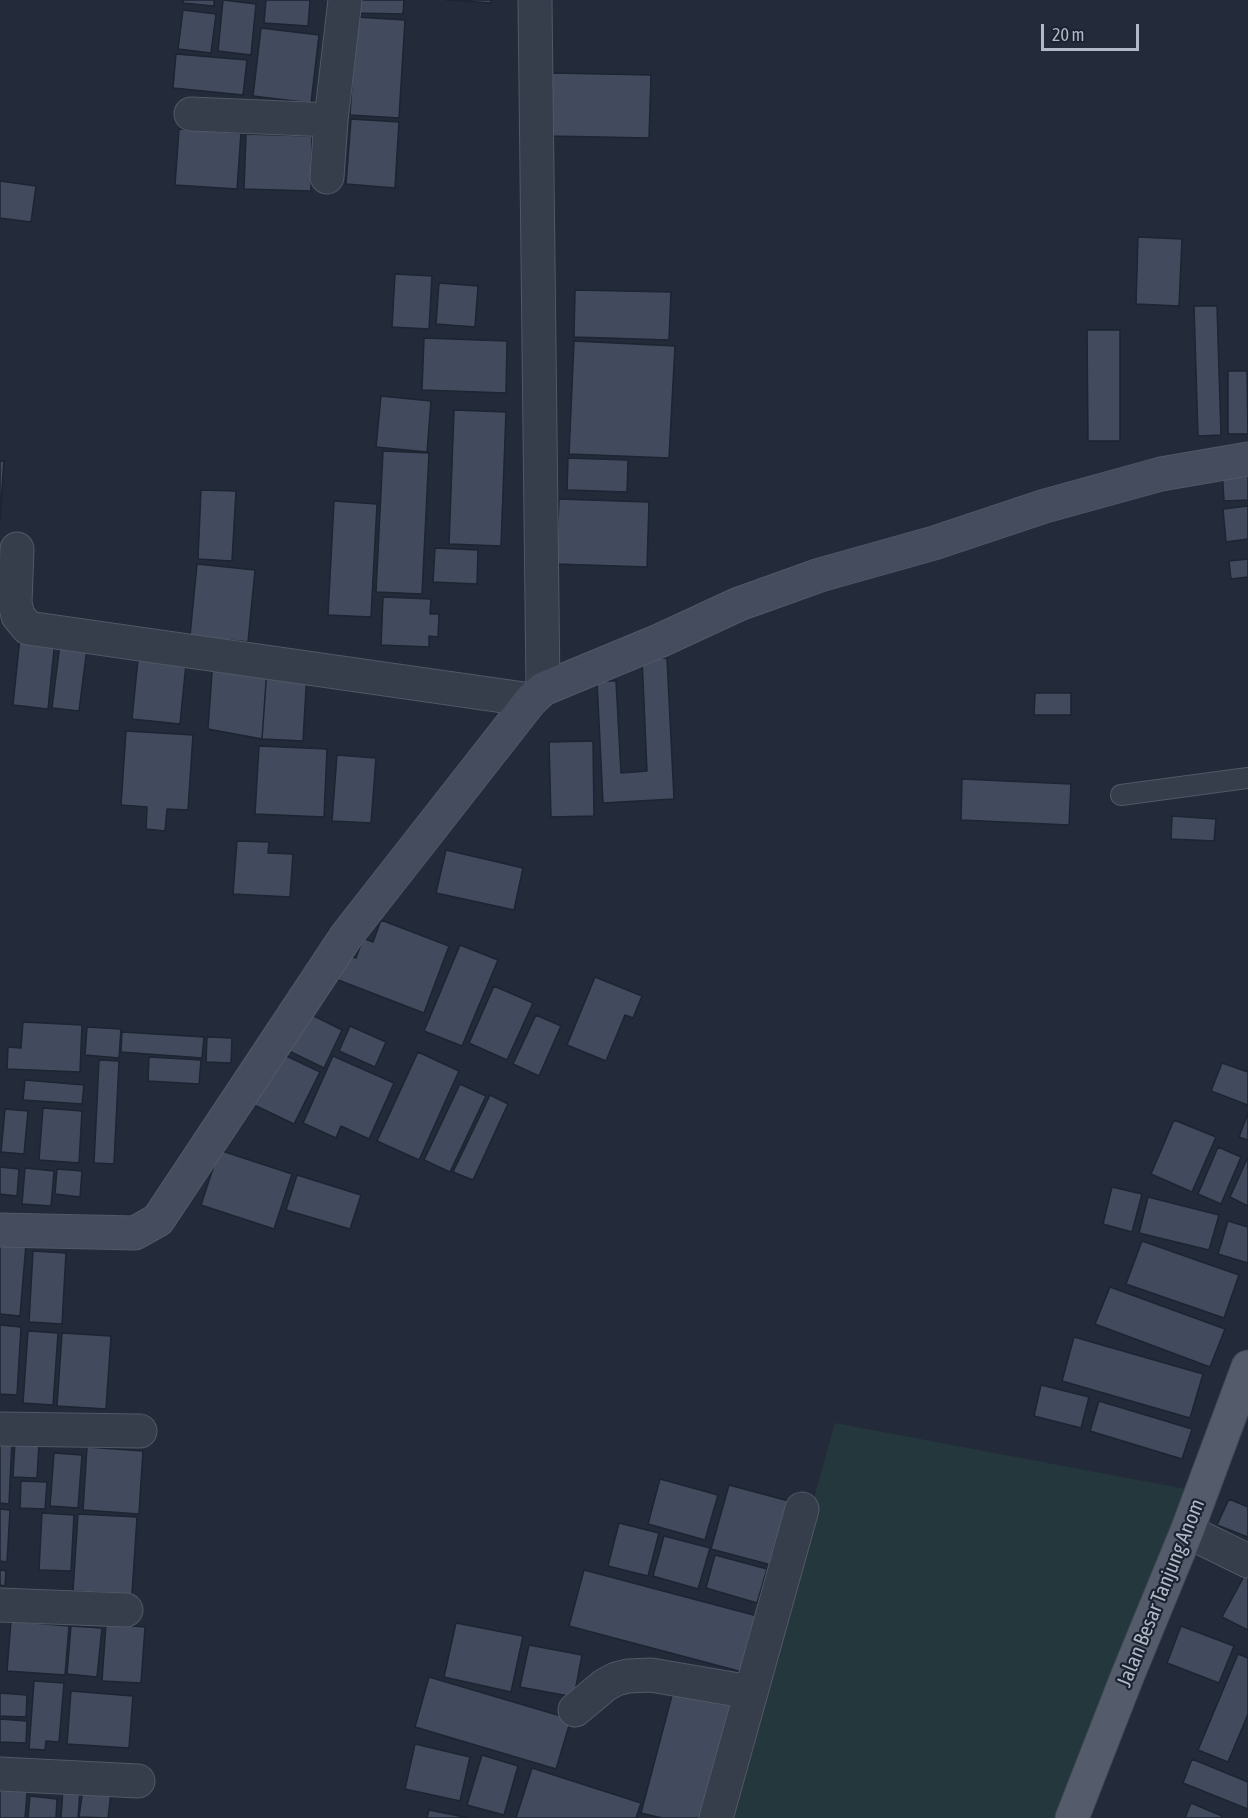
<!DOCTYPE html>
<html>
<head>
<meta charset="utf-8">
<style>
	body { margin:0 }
	#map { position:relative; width:1248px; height:1818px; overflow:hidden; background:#232b3b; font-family:"Asap Condensed",sans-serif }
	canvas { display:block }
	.scale { position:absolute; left:1041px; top:24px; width:98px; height:27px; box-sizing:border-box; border:3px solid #b2b8c7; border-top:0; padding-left:8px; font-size:18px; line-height:21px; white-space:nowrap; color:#b2b8c7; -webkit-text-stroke:4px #1b2230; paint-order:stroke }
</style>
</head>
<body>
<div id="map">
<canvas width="1248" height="1818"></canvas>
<div class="scale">20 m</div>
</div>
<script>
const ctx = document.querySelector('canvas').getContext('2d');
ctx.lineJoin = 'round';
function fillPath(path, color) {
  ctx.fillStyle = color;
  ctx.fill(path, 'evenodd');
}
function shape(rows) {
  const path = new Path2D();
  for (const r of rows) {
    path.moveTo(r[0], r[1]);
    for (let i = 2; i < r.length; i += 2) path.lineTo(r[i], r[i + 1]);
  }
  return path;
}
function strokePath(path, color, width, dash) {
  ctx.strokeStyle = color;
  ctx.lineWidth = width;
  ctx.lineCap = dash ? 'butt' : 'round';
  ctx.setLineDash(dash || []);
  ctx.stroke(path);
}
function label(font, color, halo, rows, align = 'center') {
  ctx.font = font + ' "Asap Condensed",sans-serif';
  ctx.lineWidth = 4.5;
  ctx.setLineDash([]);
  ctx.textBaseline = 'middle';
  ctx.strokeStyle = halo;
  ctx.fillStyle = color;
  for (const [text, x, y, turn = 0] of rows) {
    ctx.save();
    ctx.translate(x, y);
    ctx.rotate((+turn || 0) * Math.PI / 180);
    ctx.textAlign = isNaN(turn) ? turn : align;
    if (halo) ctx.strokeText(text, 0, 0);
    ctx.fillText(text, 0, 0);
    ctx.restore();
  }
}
fillPath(shape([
	[835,1423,1191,1490,1061,1818,725,1818]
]), '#24373c');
const building = shape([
	[183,0,214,0,214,6,183,3,183,0],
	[223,0,256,4,251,55,218,51,223,0],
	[266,0,310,0,308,26,264,23,266,0],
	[355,0,404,0,403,14,355,13,355,0],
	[446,0,491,0,491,3,446,0],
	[183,10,216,14,211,53,178,49,183,10],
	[356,17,405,20,399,118,350,115,356,17],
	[261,28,319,35,311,103,253,96,261,28],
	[176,54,247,60,243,95,173,88,176,54],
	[552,73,651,75,649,138,550,136,552,73],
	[351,119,399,122,395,188,346,184,351,119],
	[179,129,241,133,237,189,175,185,179,129],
	[246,134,312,136,311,191,244,189,246,134],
	[0,181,36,186,31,222,0,218,0,181],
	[1138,237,1182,239,1179,306,1136,304,1138,237],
	[395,274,432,276,429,329,392,327,395,274],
	[439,283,478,286,475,327,436,324,439,283],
	[575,290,671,292,669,340,574,337,575,290],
	[1194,306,1217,306,1221,435,1198,436,1194,306],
	[1087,330,1120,330,1120,441,1088,441,1087,330],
	[424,338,507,341,506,393,422,390,424,338],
	[574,341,675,346,669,458,569,454,574,341],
	[1228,371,1247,371,1248,434,1228,434,1228,371],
	[381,396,431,401,427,452,376,447,381,396],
	[454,410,506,412,501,546,449,544,454,410],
	[383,451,429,453,422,594,376,592,383,451],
	[568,458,628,460,627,492,567,490,568,458],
	[0,461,4,461,0,519,0,461],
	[1248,467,1248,500,1224,501,1222,468,1248,467],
	[201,490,236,491,232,561,198,559,201,490],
	[559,499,649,502,647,567,556,564,559,499],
	[334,501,377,504,371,617,328,615,334,501],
	[1248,506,1248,539,1226,542,1223,509,1248,506],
	[435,548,478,550,477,584,433,582,435,548],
	[1248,559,1248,577,1231,579,1229,561,1248,559],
	[197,564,255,570,248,642,190,636,197,564],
	[383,597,431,599,430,614,439,614,438,637,429,636,429,647,381,645,383,597],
	[61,636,88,640,79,711,52,708,61,636],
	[20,637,55,640,48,709,13,705,20,637],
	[139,649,187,654,180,724,132,719,139,649],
	[667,658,674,799,603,803,597,681,616,681,621,773,647,771,642,659,667,658],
	[213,659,267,668,262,739,208,729,213,659],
	[267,668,307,671,303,741,262,739,267,668],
	[1035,693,1071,693,1071,715,1034,715,1035,693],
	[126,731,193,735,188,810,167,809,165,831,146,829,147,807,121,805,126,731],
	[593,741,594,816,551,817,549,742,593,741],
	[259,746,327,749,324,817,255,814,259,746],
	[337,755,376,758,371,823,332,821,337,755],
	[962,779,1071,784,1069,825,961,820,962,779],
	[1172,816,1216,819,1214,841,1171,839,1172,816],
	[237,841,269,842,268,853,293,854,290,897,233,894,237,841],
	[446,850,523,868,514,910,436,893,446,850],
	[381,920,449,946,424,1013,333,978,342,953,356,958,363,938,373,942,381,920],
	[460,945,498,960,462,1046,424,1031,460,945],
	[595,977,642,996,633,1018,625,1015,606,1061,567,1045,595,977],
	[494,986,533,1003,507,1060,469,1043,494,986],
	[302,1010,342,1030,324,1068,283,1048,302,1010],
	[536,1015,561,1026,539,1076,513,1064,536,1015],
	[23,1022,82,1025,80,1072,7,1069,8,1047,21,1048,23,1022],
	[350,1026,386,1042,375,1067,339,1051,350,1026],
	[87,1027,121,1029,119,1058,85,1055,87,1027],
	[122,1032,204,1037,202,1058,121,1052,122,1032],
	[207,1037,232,1038,231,1063,206,1062,207,1037],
	[278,1052,320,1072,294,1124,252,1104,278,1052],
	[418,1052,459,1071,419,1160,377,1141,418,1052],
	[333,1056,394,1083,369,1139,341,1126,336,1138,303,1123,333,1056],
	[149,1057,201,1060,199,1084,148,1081,149,1057],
	[99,1060,119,1061,114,1164,94,1163,99,1060],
	[1222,1063,1248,1072,1248,1105,1211,1091,1222,1063],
	[25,1080,84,1085,82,1104,23,1100,25,1080],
	[460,1084,486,1096,450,1172,424,1160,460,1084],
	[490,1095,508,1104,473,1180,453,1172,490,1095],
	[43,1108,82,1111,79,1163,39,1160,43,1108],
	[5,1109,28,1111,24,1154,1,1152,5,1109],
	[1248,1113,1248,1140,1239,1137,1248,1113],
	[1174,1120,1216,1137,1192,1192,1151,1174,1174,1120],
	[1218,1147,1241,1157,1221,1204,1198,1194,1218,1147],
	[219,1150,292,1174,274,1229,201,1205,219,1150],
	[1248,1157,1248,1206,1230,1197,1248,1157],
	[0,1167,19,1169,17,1196,0,1194,0,1167],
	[25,1168,54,1171,51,1206,22,1204,25,1168],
	[57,1169,82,1171,80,1197,55,1194,57,1169],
	[297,1175,361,1195,350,1229,286,1210,297,1175],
	[1112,1187,1142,1194,1132,1232,1103,1224,1112,1187],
	[1148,1197,1219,1215,1209,1250,1139,1233,1148,1197],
	[1228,1221,1248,1227,1248,1263,1218,1254,1228,1221],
	[1142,1241,1239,1275,1224,1318,1126,1284,1142,1241],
	[0,1242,26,1244,20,1316,0,1314,0,1242],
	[33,1251,66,1253,62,1324,29,1322,33,1251],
	[1110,1287,1225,1329,1210,1367,1095,1324,1110,1287],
	[0,1325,21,1327,17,1395,0,1394,0,1325],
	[28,1331,58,1333,53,1405,23,1403,28,1331],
	[62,1333,111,1336,106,1409,57,1406,62,1333],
	[1074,1337,1203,1374,1190,1418,1062,1381,1074,1337],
	[1041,1385,1089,1397,1081,1428,1034,1416,1041,1385],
	[1099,1401,1192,1429,1182,1459,1090,1431,1099,1401],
	[0,1438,12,1439,9,1504,0,1503,0,1438],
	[15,1441,39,1442,37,1478,13,1477,15,1441],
	[87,1447,143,1451,139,1514,83,1510,87,1447],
	[54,1453,82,1455,78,1508,50,1506,54,1453],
	[660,1479,718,1495,705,1540,648,1524,660,1479],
	[21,1481,47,1482,45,1509,20,1508,21,1481],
	[729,1485,796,1503,779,1567,711,1549,729,1485],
	[1229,1499,1248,1507,1248,1537,1217,1525,1229,1499],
	[0,1509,10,1510,7,1562,0,1561,0,1509],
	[42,1513,74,1515,71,1571,39,1570,42,1513],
	[78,1514,137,1517,132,1594,73,1591,78,1514],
	[619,1523,659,1533,648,1576,608,1566,619,1523],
	[664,1536,710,1548,698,1589,653,1576,664,1536],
	[715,1555,767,1569,757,1603,706,1588,715,1555],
	[1248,1569,1248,1630,1222,1617,1248,1569],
	[0,1570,6,1571,5,1586,0,1585,0,1570],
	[584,1570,761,1617,746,1673,569,1626,584,1570],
	[11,1621,69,1626,65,1675,7,1671,11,1621],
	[456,1623,523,1636,511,1692,444,1677,456,1623],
	[106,1624,145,1627,141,1683,102,1681,106,1624],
	[71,1626,102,1628,97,1677,67,1674,71,1626],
	[1181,1626,1234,1646,1219,1683,1167,1663,1181,1626],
	[529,1645,582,1655,574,1697,520,1687,529,1645],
	[1238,1654,1248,1658,1248,1714,1228,1762,1198,1750,1238,1654],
	[429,1677,571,1719,556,1769,415,1727,429,1677],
	[34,1681,64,1683,59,1742,46,1741,45,1750,29,1749,34,1681],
	[675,1684,734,1700,702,1818,662,1818,641,1813,675,1684],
	[71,1691,133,1696,129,1748,67,1744,71,1691],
	[0,1693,27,1695,26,1717,0,1716,0,1693],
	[0,1719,27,1721,26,1743,0,1742,0,1719],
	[415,1744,470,1757,460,1801,405,1789,415,1744],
	[482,1755,518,1766,504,1815,467,1805,482,1755],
	[1192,1759,1248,1782,1248,1809,1183,1783,1192,1759],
	[532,1768,641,1803,636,1818,516,1818,532,1768],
	[0,1780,28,1781,25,1818,0,1818,0,1780],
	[63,1788,80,1790,78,1818,61,1818,63,1788],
	[83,1789,111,1793,108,1818,79,1817,83,1789],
	[30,1796,57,1799,56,1818,28,1818,30,1796],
	[1191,1803,1222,1816,1221,1818,1185,1818,1191,1803],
	[429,1810,469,1818,427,1818,429,1810]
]);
fillPath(building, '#424a5d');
strokePath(building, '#1d2432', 1.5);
const lane = shape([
	[1121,795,1248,778]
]);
const street = shape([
	[535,0,543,689],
	[191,114,331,120],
	[327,177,331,120,345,0],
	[17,549,15,603,18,616,28,628,531,700],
	[0,1429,140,1431],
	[1187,1531,1248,1561],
	[0,1605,126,1610],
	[575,1710,605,1685,616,1679,628,1676,651,1675,750,1692],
	[0,1774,138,1781],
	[716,1818,802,1509]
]);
const secondary = shape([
	[0,1230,135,1233,158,1220,347,935,531,700,543,689,659,641,739,604,820,575,934,543,1045,506,1161,474,1248,459]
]);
const primary = shape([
	[1072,1818,1127,1677,1187,1531,1248,1367]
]);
strokePath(lane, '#515866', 22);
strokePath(street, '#515866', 35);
strokePath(secondary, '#515866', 35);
strokePath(primary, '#3f4654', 35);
strokePath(lane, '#363d4b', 20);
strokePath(street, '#363d4b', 33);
strokePath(secondary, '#444c5e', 33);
strokePath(primary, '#545c6b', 33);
label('21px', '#b2b8c7', '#1b2230', [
	["Jalan Besar Tanjung Anom",1161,1593,-68]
]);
</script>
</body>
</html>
